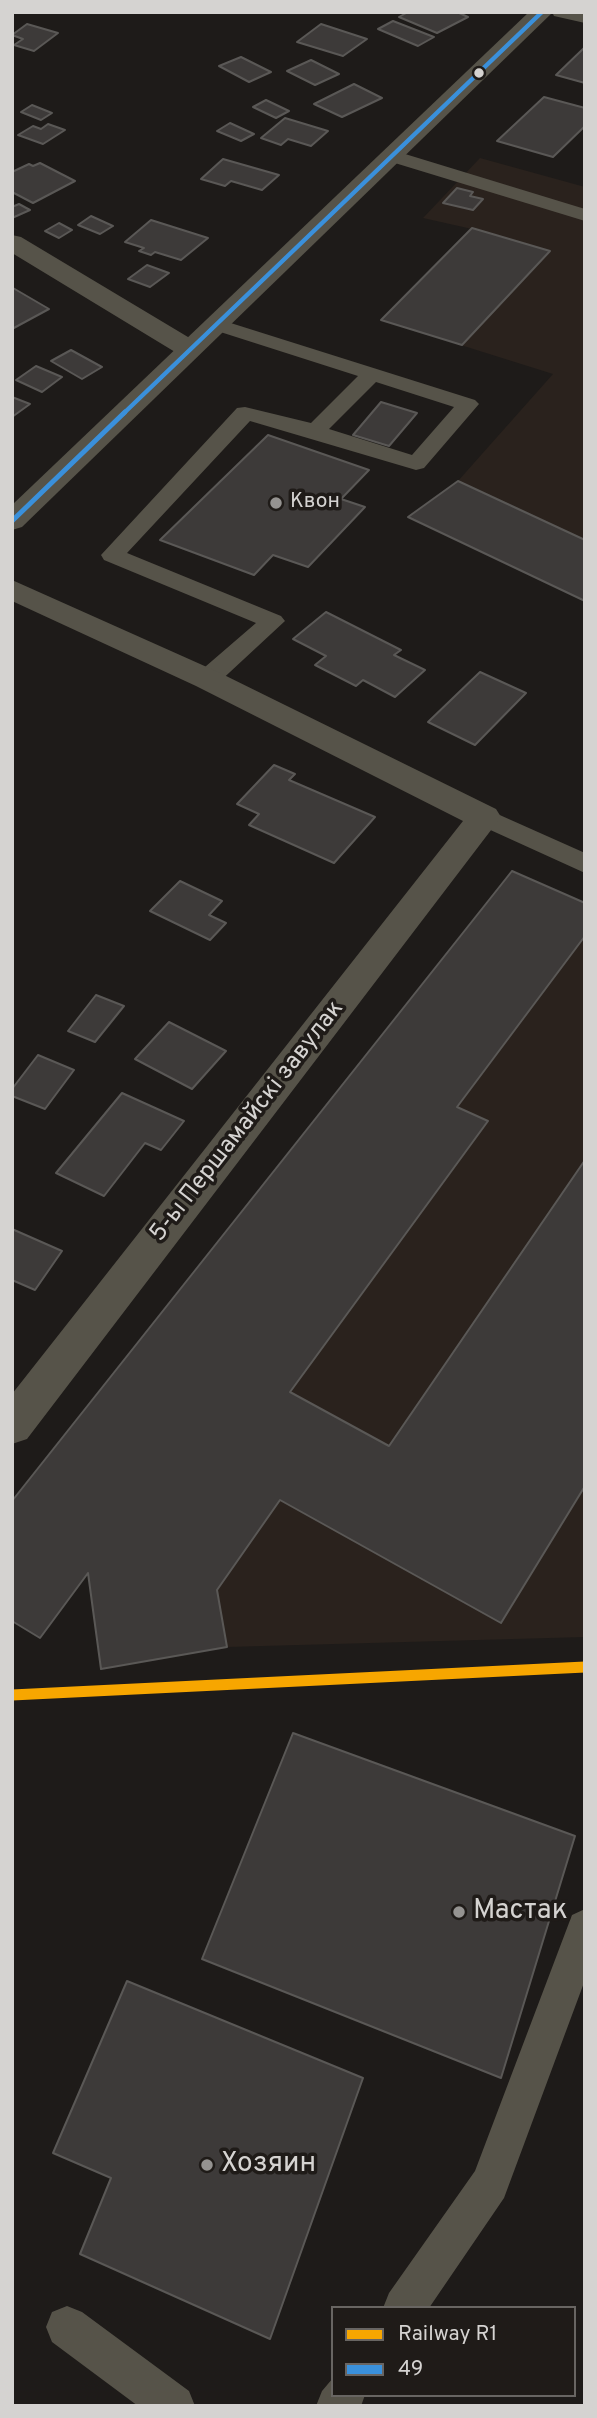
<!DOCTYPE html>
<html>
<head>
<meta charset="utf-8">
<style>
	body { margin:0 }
	#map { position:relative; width:597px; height:2418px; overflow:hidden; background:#1e1b19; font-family:Overpass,sans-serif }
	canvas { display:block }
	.frame { position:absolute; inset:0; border:14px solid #d5d3d1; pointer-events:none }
	.legend { position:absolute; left:331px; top:2306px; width:245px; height:91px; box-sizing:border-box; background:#1f1b18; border:2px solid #686562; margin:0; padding:9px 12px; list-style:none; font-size:21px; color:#d5d3d1 }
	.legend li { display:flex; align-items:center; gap:14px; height:35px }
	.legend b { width:35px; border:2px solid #686562 }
</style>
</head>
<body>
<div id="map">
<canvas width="597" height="2418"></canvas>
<div class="frame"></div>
<ul class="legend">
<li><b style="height:9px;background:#f7a600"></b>Railway R1</li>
<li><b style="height:9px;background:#3a90db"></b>49</li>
</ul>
</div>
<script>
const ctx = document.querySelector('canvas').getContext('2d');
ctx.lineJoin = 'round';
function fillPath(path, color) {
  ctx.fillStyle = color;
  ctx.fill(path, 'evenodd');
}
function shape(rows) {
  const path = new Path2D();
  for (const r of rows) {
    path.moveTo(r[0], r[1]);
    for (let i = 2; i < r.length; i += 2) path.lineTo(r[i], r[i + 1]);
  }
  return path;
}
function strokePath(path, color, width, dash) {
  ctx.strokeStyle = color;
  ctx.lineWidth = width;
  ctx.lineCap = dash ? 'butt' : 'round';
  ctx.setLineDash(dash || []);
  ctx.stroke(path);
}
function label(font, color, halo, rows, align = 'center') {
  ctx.font = font + ' Overpass,sans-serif';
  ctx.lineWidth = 7;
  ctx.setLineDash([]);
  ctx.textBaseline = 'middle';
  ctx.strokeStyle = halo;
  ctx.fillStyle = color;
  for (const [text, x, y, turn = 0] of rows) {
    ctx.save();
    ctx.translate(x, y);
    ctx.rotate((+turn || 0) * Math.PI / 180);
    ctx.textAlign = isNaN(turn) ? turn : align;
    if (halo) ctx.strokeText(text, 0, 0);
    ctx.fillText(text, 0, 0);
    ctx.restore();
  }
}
fillPath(shape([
	[480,158,585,187,585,601,408,517,458,481,553,374,381,320,472,229,423,218],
	[512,871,585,903,585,1637,227,1647,101,1669,88,1574,12,1621,12,1501]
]), '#2a221d');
const building = shape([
	[408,12,457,12,468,17,437,33,399,17,408,12],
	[393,21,434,37,418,46,378,29,393,21],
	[27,24,58,33,34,51,14,45,23,39,12,35,27,24],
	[321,24,367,39,343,56,297,42,321,24],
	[585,47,585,83,556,75,585,47],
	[241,57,271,72,249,82,219,66,241,57],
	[311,60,339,74,315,85,287,71,311,60],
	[354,84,382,98,342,117,314,104,354,84],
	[544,97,585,108,585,126,553,157,497,141,544,97],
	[266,100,289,111,276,118,253,107,266,100],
	[32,105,52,113,41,120,21,112,32,105],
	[285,118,328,131,311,146,288,139,281,145,261,138,285,118],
	[230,123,254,134,241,141,217,131,230,123],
	[48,124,65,130,43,144,18,135,33,126,41,129,48,124],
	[223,159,279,175,262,190,231,181,225,186,201,179,223,159],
	[40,163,75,181,33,203,12,192,12,172,29,164,33,166,40,163],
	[457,188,473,192,470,196,483,199,473,210,443,203,457,188],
	[19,204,30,210,12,218,12,207,19,204],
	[91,216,113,226,100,234,78,225,91,216],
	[151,220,208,238,181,260,155,252,151,255,139,251,144,248,125,242,151,220],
	[59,223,72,230,59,238,45,231,59,223],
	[472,228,550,251,462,345,381,320,472,228],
	[147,265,169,273,150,287,128,279,147,265],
	[13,288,49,309,12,329,13,288],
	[71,350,102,367,82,379,51,361,71,350],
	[36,366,62,377,42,392,16,380,36,366],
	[12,397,30,404,12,417,12,397],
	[381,402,417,413,389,446,353,435,381,402],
	[268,435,369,470,341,499,365,507,308,567,273,555,254,575,160,540,268,435],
	[458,481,585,540,585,601,408,517,458,481],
	[326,612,401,650,394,655,425,670,395,697,363,680,356,686,315,665,326,656,293,639,326,612],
	[480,672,526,693,475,745,428,722,480,672],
	[274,765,295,774,289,780,375,817,334,863,249,825,259,814,237,804,274,765],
	[512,871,585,903,585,936,457,1107,488,1121,290,1392,389,1446,585,1160,585,1486,501,1623,280,1500,217,1590,227,1647,101,1669,88,1573,40,1638,12,1621,12,1501,512,871],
	[180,881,222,901,209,915,226,923,210,940,150,911,180,881],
	[96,995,124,1006,95,1042,68,1031,96,995],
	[169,1022,226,1051,192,1089,135,1059,169,1022],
	[38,1055,74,1070,45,1109,12,1096,12,1089,38,1055],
	[122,1093,184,1121,161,1150,145,1143,104,1196,56,1173,122,1093],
	[12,1229,62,1251,35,1290,12,1280,12,1229],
	[293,1733,575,1836,501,2078,202,1959,293,1733],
	[127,1981,363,2078,270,2339,80,2254,111,2178,53,2153,127,1981]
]);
fillPath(building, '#3d3a39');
strokePath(building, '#5a5856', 2);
fillPath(shape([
	[552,12,585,13,585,23,554,16,552,12],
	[392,150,585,209,585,221,385,160,383,156,392,150],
	[218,319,475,400,479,404,424,468,416,470,250,421,127,553,281,616,285,621,216,685,207,687,198,685,195,679,198,673,256,623,104,560,101,555,237,408,245,407,311,423,358,376,211,329,208,325,211,321,218,319],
	[376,382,454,407,412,455,329,429,376,382],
	[484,808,585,853,585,873,475,823,471,817,475,811,484,808],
	[585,1909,585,1980,504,2198,429,2308,383,2308,389,2293,475,2171,572,1915,585,1909],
	[67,2306,82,2312,189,2391,195,2406,138,2406,52,2342,46,2327,52,2312,67,2306],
	[333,2378,333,2395,365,2395,361,2406,316,2406,322,2391,333,2378]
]), '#565349');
fillPath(shape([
	[12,235,21,237,198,343,202,349,198,355,189,357,180,355,12,253,12,235],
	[12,580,218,672,496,809,501,817,27,1439,12,1444,12,1394,463,821,196,686,12,601,12,580]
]), '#565349');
fillPath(shape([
	[529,12,553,12,22,527,12,530,12,505,529,12]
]), '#565349');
strokePath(shape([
	[123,414,542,12]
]), '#3a90db', 4.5);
strokePath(shape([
	[12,521,125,412]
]), '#3a90db', 5);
strokePath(shape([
	[12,1695,585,1667]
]), '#f7a600', 11);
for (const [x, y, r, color] of [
	[479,73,6,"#d5d3d1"],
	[276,503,7,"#959391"],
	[459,1912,7,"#959391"],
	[207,2165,7,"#959391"]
]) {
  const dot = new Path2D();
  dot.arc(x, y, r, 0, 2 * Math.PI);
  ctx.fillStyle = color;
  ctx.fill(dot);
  strokePath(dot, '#1f1b18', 2.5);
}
label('21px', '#d5d3d1', '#1f1b18', [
	["Квон",290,503]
], 'left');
label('24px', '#d5d3d1', '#1f1b18', [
	["5-ы Першамайскі завулак",248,1122,-52]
]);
label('28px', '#d5d3d1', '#1f1b18', [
	["Мастак",473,1912],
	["Хозяин",221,2165]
], 'left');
</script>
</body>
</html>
